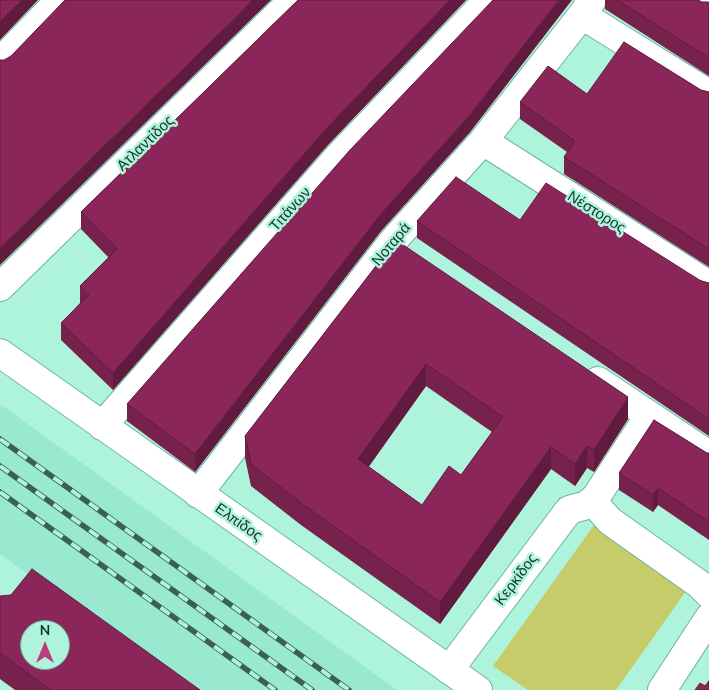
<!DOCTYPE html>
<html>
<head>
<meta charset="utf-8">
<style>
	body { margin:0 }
	#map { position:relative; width:709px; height:690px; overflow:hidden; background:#aef4dd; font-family:"Nunito Sans",sans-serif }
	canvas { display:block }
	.north { position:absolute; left:20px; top:620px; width:50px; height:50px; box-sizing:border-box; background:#aef4dd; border:1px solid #72a796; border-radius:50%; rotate:0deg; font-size:14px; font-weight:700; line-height:20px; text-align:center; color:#17332b }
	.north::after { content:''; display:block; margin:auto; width:18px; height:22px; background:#be3a7f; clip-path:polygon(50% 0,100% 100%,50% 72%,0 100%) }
</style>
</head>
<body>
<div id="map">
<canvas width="709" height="690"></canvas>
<div class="north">N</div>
</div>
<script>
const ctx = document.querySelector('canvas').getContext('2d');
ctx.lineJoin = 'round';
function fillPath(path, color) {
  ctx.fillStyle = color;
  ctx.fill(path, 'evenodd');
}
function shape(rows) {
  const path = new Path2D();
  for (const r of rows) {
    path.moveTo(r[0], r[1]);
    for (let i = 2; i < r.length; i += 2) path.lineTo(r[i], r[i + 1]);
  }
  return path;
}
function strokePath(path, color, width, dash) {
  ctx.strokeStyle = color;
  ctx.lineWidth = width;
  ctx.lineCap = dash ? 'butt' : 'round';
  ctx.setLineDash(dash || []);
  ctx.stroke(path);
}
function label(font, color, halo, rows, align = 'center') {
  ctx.font = font + ' "Nunito Sans",sans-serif';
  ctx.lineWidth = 5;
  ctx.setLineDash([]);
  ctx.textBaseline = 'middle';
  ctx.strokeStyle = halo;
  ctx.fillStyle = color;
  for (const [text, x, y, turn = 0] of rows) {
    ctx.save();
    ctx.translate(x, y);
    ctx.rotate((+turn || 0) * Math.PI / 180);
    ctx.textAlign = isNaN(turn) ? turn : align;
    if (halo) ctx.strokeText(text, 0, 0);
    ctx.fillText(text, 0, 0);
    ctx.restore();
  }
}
fillPath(shape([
	[0,404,397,690,189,690,0,554]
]), '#99e8d0');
fillPath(shape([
	[594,525,686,591,616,690,528,690,493,666]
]), '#c5cc69');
const minor = shape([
	[699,0,709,5],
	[582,15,709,94],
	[0,62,60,0],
	[483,141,709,285],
	[0,287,293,0],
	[0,353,478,690],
	[598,381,709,455],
	[102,426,338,157,488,0],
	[198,494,393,241,483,141,582,15,592,0],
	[592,501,610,521,699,584,709,594],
	[449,670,569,510,587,505,596,497,649,416],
	[662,690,709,618]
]);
strokePath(minor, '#6eb39e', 30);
strokePath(minor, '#fff', 28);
const rail = shape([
	[0,439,349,690],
	[0,466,312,690],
	[0,492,275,690]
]);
strokePath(rail, '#3a6054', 5.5);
strokePath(rail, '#aef4dd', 4, [11]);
fillPath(shape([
	[298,0,466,0,326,147,113,390,61,340,61,323,80,303,80,286,109,258,81,229,81,212],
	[605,0,698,0,702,2,709,2,709,76,605,9],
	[701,90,709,92,709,267,564,174,564,157,567,152,520,119,520,102,587,94],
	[471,131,381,231,195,472,127,421,127,404],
	[520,220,709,283,709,436,417,238,417,221],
	[396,240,628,419,594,472,587,468,575,486,551,469,440,624,301,525,251,486,245,458,245,436],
	[426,386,492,432,461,475,422,505,368,467],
	[707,453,709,453,709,540,658,505,653,512,619,490,619,473],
	[0,596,200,690,15,690,0,679]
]), '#77214d');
fillPath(shape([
	[22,0,38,0,0,40,0,22],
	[253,0,271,0,0,265,0,248],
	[450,0,466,0,326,147,113,390,113,373,326,129],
	[559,0,572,0,471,131,381,231,195,472,195,454,381,214],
	[426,364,426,386,358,482,358,459],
	[628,397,628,419,594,472,594,450],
	[587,446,587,468,575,486,575,464],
	[551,447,551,469,440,624,440,602],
	[658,488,658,505,653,512,653,495]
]), '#611b3f');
const building = shape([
	[0,0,22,0,0,22,0,0],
	[65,0,253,0,0,248,0,60,4,60,11,56,65,0],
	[298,0,450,0,326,129,113,373,61,323,89,295,80,286,117,249,81,212,298,0],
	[493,0,559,0,471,114,381,214,195,454,127,404,350,150,493,0],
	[617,0,698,0,702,2,709,2,709,58,617,0],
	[624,42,701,90,709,92,709,249,564,157,575,141,520,102,548,66,587,94,624,42],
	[456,177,520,220,546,183,701,281,709,283,709,419,417,221,456,177],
	[396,240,628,397,594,450,587,446,575,464,551,447,440,602,301,503,251,464,245,436,396,240],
	[426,364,503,417,461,475,449,466,422,505,358,459,426,364],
	[654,420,707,453,709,453,709,522,658,488,653,495,619,473,654,420],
	[32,569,200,690,51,690,0,653,0,596,11,595,32,569],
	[30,630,60,630,60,660,30,660,30,630],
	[709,681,709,690,695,690,700,683,705,686,709,681]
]);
fillPath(building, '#8a265a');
strokePath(building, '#611b3f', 1);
label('15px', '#17332b', '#aef4dd', [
	["Ατλαντίδος",146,144,-44],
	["Τιτάνων",291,210,-48],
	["Νέστορος",596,213,32],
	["Νοταρά",392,245,-50],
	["Ελπίδος",238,523,35],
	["Κερκίδος",517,580,-53]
]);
</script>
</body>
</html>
